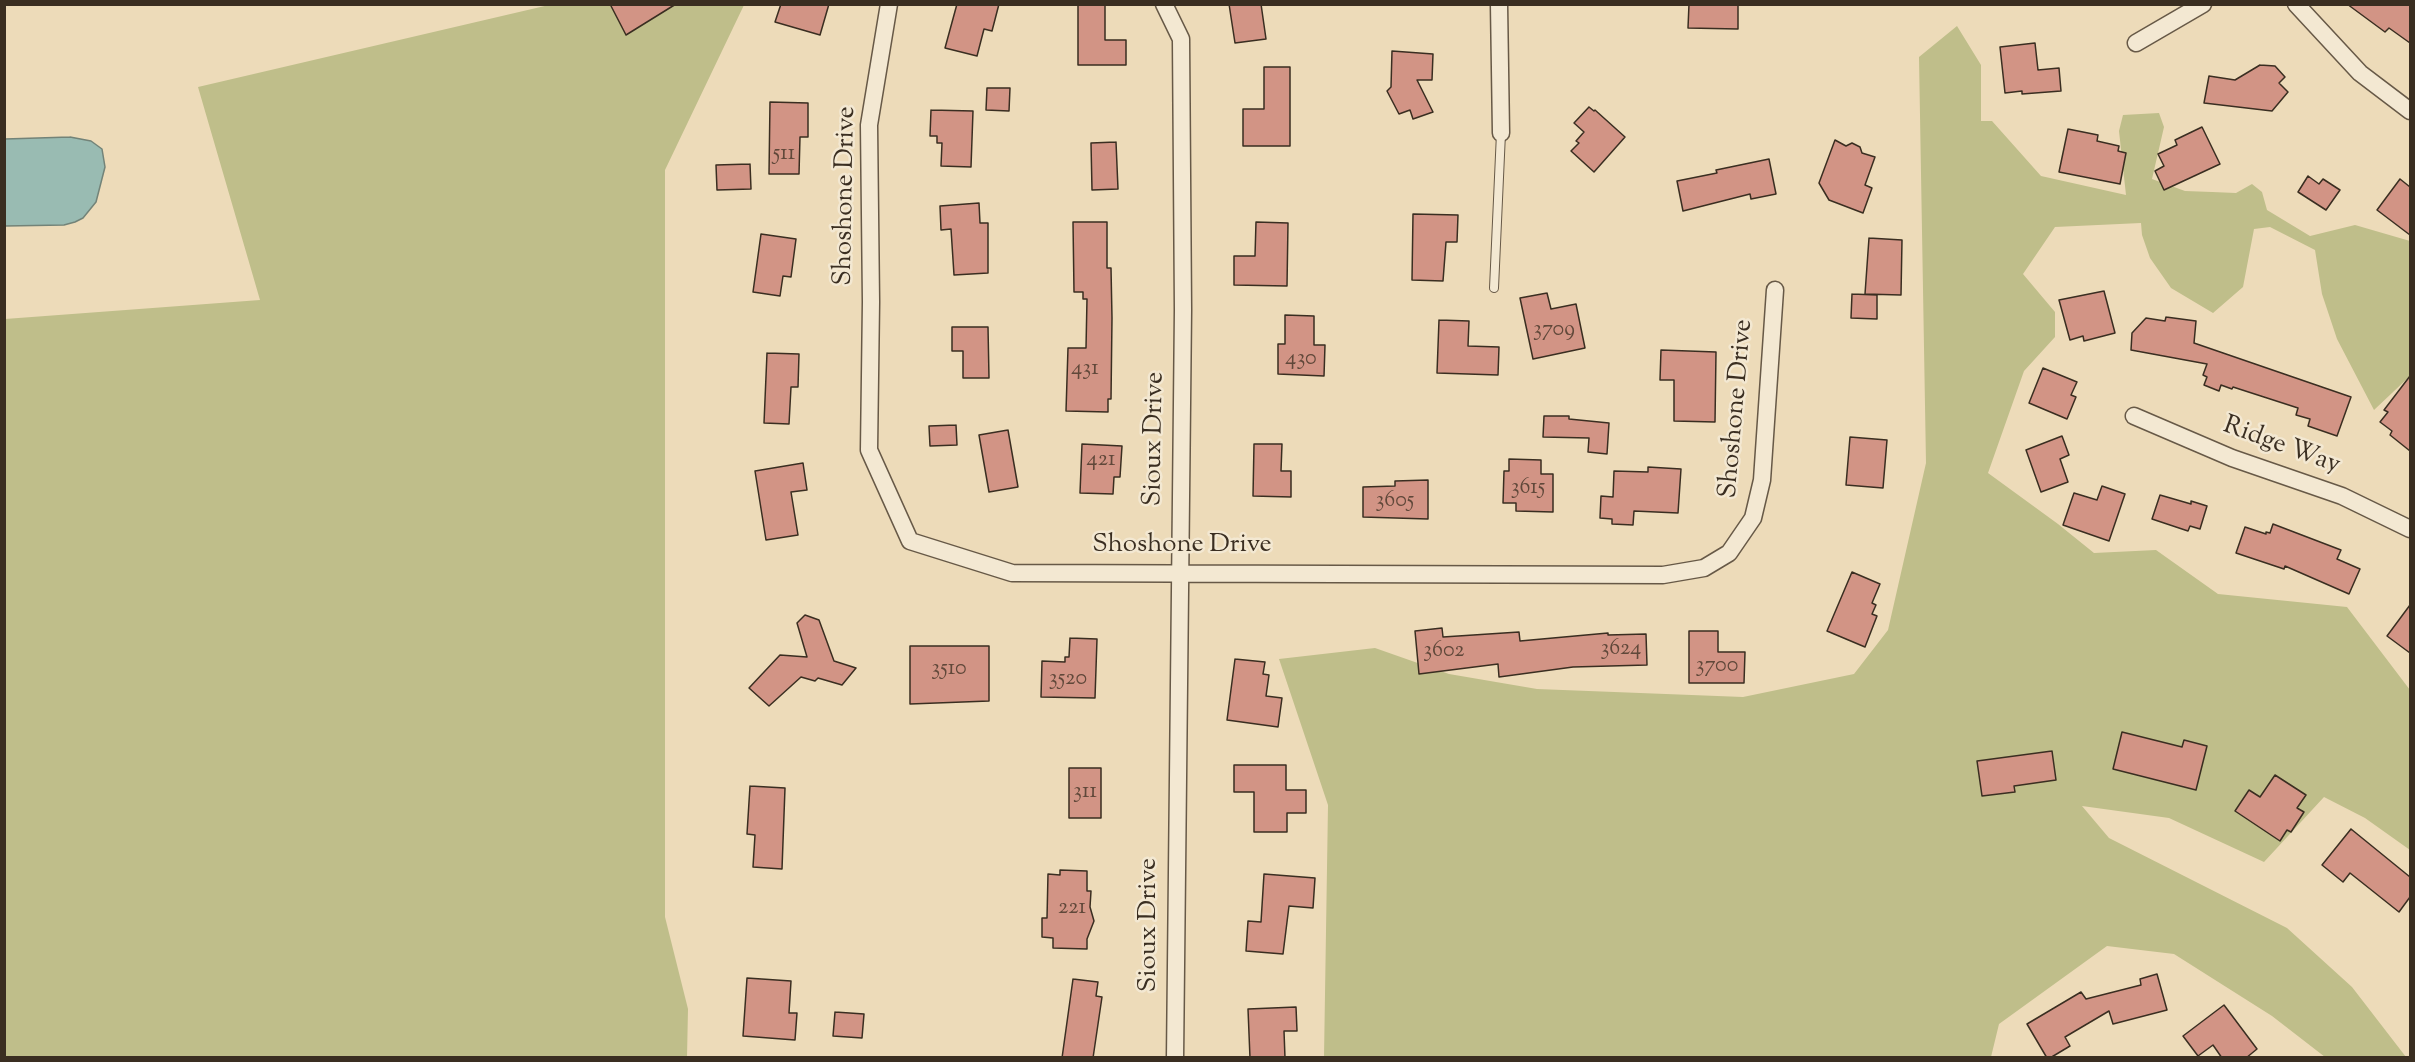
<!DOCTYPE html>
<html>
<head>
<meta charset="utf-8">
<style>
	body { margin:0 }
	#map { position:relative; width:2415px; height:1062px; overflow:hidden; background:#eddbb9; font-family:"Sorts Mill Goudy",serif }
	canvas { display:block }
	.frame { position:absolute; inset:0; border:6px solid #3a2e21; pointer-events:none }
</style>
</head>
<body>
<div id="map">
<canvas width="2415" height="1062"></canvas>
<div class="frame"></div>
</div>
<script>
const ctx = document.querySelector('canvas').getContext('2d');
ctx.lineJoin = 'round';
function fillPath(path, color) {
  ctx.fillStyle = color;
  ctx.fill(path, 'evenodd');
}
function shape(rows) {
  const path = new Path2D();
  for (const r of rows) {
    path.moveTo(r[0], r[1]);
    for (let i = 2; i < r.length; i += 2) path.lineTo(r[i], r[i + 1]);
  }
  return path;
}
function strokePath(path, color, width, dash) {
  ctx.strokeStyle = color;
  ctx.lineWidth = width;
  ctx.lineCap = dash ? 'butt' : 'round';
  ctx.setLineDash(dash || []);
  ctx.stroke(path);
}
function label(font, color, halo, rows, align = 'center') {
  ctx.font = font + ' "Sorts Mill Goudy",serif';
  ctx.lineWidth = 5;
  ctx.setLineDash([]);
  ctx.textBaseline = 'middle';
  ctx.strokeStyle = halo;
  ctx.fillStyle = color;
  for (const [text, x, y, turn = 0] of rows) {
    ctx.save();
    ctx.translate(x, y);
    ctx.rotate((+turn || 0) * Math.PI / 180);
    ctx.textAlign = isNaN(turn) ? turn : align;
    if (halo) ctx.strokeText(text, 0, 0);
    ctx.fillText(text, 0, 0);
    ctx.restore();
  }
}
fillPath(shape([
	[549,5,744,5,665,170,665,917,688,1009,687,1057,5,1058,5,319,260,300,198,87],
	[1957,26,1981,65,1981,121,1992,121,2041,176,2126,195,2119,131,2123,115,2159,113,2164,127,2152,179,2185,191,2212,192,2236,193,2252,184,2262,192,2267,210,2310,236,2355,225,2410,241,2410,376,2374,410,2337,339,2322,294,2315,250,2270,227,2254,229,2243,287,2213,313,2171,288,2150,258,2142,235,2141,223,2055,227,2023,274,2055,312,2055,337,2024,371,1988,473,2058,524,2094,553,2156,550,2218,594,2347,607,2410,690,2410,850,2365,818,2324,797,2264,862,2169,818,2082,806,2109,838,2287,928,2352,987,2406,1057,2325,1057,2272,1016,2174,954,2107,946,1999,1024,1991,1057,1324,1057,1328,805,1279,659,1375,648,1449,674,1537,689,1743,697,1854,674,1888,630,1926,463,1919,57]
]), '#bfbe8a');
const water = shape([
	[70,137,91,141,102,149,105,167,96,202,83,218,75,222,64,225,5,226,5,139,70,137]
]);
fillPath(water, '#99bbb2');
strokePath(water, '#738378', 1.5);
const building = shape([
	[610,4,676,4,626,35,610,4],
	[781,4,829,4,820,35,775,22,781,4],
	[957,4,999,4,992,31,984,29,977,56,945,48,957,4],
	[1078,4,1105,4,1105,40,1126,40,1126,65,1078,65,1078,4],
	[1229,4,1261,4,1266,39,1235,43,1229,4],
	[1689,4,1738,4,1738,29,1688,28,1689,4],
	[2347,4,2410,4,2410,43,2389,28,2385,32,2347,4],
	[2035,43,2038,70,2059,68,2061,91,2022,94,2022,91,2005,93,2000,47,2035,43],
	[1392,51,1433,54,1432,80,1417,80,1433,112,1413,119,1410,110,1399,114,1387,91,1391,87,1392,51],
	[2260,65,2275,66,2285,77,2279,83,2288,92,2272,111,2204,103,2209,76,2235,80,2260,65],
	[1264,67,1290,67,1290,146,1243,146,1243,109,1264,109,1264,67],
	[987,88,1010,88,1009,111,986,110,987,88],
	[770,102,808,103,808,137,800,137,799,174,769,174,770,102],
	[1589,107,1594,111,1595,110,1625,137,1594,172,1571,151,1579,143,1576,141,1584,132,1574,123,1589,107],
	[931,110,973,111,971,167,941,166,942,143,937,143,937,136,930,136,931,110],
	[2202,127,2220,164,2164,190,2155,171,2164,166,2158,154,2177,145,2175,140,2202,127],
	[2068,129,2098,135,2097,141,2119,146,2118,151,2126,153,2120,184,2059,172,2068,129],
	[1835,140,1846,146,1852,143,1860,147,1862,153,1875,157,1865,185,1872,188,1863,213,1829,200,1819,183,1835,140],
	[1116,142,1118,189,1092,190,1091,143,1116,142],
	[1769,159,1776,194,1751,199,1750,194,1683,211,1677,181,1717,173,1716,170,1769,159],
	[750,164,751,189,717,190,716,165,750,164],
	[2308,176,2319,184,2323,179,2340,190,2326,210,2298,192,2308,176],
	[2400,179,2410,187,2410,235,2377,210,2400,179],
	[979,203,980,223,988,223,988,273,954,275,951,229,941,230,940,206,979,203],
	[1413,214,1458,215,1457,242,1446,242,1443,281,1412,280,1413,214],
	[1073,222,1107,222,1107,268,1111,268,1112,318,1111,399,1108,399,1108,412,1066,411,1068,348,1086,348,1087,299,1083,299,1083,292,1074,292,1073,222],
	[1256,222,1288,223,1287,286,1234,285,1234,256,1255,256,1256,222],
	[761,234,796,239,791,277,783,276,780,296,753,292,761,234],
	[1869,238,1902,240,1901,295,1865,294,1869,238],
	[2104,291,2115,333,2084,341,2083,336,2070,340,2059,300,2104,291],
	[1547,293,1551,309,1576,304,1585,348,1533,359,1520,298,1547,293],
	[1852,294,1877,295,1877,319,1851,318,1852,294],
	[1285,315,1314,316,1314,345,1325,345,1324,376,1278,374,1278,344,1285,344,1285,315],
	[2166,317,2196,321,2194,343,2351,397,2337,436,2308,426,2310,419,2296,415,2298,408,2233,387,2232,389,2221,385,2219,391,2204,385,2207,377,2203,375,2207,364,2131,350,2132,333,2146,318,2165,321,2166,317],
	[1439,320,1469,321,1468,346,1499,347,1498,375,1437,373,1439,320],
	[952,327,988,327,989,378,963,378,963,351,952,351,952,327],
	[1661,350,1716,352,1715,422,1674,421,1674,380,1660,380,1661,350],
	[767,353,799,354,798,387,791,387,789,424,764,423,767,353],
	[2043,368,2077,382,2071,395,2076,397,2067,419,2029,403,2043,368],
	[2410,376,2410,451,2390,435,2392,431,2380,422,2388,412,2384,410,2410,376],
	[1544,416,1569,416,1569,419,1609,423,1607,454,1588,452,1589,438,1543,437,1544,416],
	[956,425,957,445,930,446,929,426,956,425],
	[1008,430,1018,487,989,492,979,435,1008,430],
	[2062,436,2069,455,2060,459,2068,482,2041,492,2026,450,2062,436],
	[1850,437,1887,440,1883,488,1846,485,1850,437],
	[1082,444,1122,446,1120,477,1114,477,1113,494,1080,493,1082,444],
	[1254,444,1282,444,1281,471,1291,471,1291,497,1253,496,1254,444],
	[1509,459,1541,460,1541,474,1553,474,1553,512,1516,511,1516,503,1503,503,1504,471,1509,471,1509,459],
	[803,463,807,490,791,492,798,535,766,540,755,471,803,463],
	[1648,467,1681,469,1678,513,1634,511,1633,525,1612,524,1612,519,1600,518,1601,496,1613,497,1614,471,1648,472,1648,467],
	[1428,480,1428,519,1363,517,1363,487,1395,486,1395,481,1428,480],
	[2102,486,2125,494,2109,541,2063,525,2074,493,2097,500,2102,486],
	[2160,495,2191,504,2191,501,2207,506,2200,529,2190,526,2188,531,2152,519,2160,495],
	[2273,524,2341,550,2337,559,2360,569,2349,594,2285,566,2284,569,2236,553,2245,527,2266,534,2266,532,2270,533,2273,524],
	[1852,572,1880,584,1872,603,1876,605,1872,614,1877,616,1865,647,1827,631,1852,572],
	[2410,605,2410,653,2387,636,2410,605],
	[805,615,819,620,834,661,856,668,842,685,818,678,815,681,801,677,769,706,749,688,780,655,807,657,797,623,805,615],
	[1442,628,1443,637,1519,632,1520,641,1608,633,1608,635,1646,634,1647,665,1573,667,1499,677,1498,664,1419,674,1415,631,1442,628],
	[1689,631,1718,631,1718,652,1745,652,1744,683,1689,683,1689,631],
	[1070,638,1097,639,1095,698,1041,697,1042,661,1065,662,1065,657,1069,657,1070,638],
	[910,646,989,646,989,701,910,704,910,646],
	[1235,659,1265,662,1263,674,1269,675,1266,696,1282,698,1278,727,1227,720,1235,659],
	[2122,732,2182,747,2184,740,2207,746,2196,790,2113,769,2122,732],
	[2052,751,2056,780,2014,786,2015,792,1982,796,1977,761,2052,751],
	[1234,765,1286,765,1286,790,1306,790,1306,813,1287,813,1287,832,1254,832,1254,792,1234,792,1234,765],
	[1069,768,1101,768,1101,818,1069,818,1069,768],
	[2275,775,2306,795,2297,808,2304,812,2291,832,2287,830,2280,841,2235,811,2249,790,2260,797,2275,775],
	[750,786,785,788,782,869,753,867,755,835,747,834,750,786],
	[2351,829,2410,877,2410,897,2399,912,2350,873,2343,882,2322,865,2351,829],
	[1060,870,1087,871,1087,891,1091,891,1090,907,1094,921,1087,939,1087,949,1053,948,1053,938,1042,937,1042,918,1047,918,1048,874,1060,875,1060,870],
	[1264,874,1315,878,1313,908,1289,906,1283,954,1246,951,1248,921,1261,922,1264,874],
	[2157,974,2167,1010,2113,1024,2109,1011,2065,1037,2070,1046,2050,1058,2047,1058,2027,1024,2081,992,2086,999,2141,985,2140,979,2157,974],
	[747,978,791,981,789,1013,797,1013,795,1040,743,1036,747,978],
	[1073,979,1098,982,1096,996,1102,997,1093,1058,1062,1058,1073,979],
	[2224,1005,2257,1049,2246,1058,2222,1058,2213,1045,2198,1056,2183,1036,2224,1005],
	[1296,1007,1297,1031,1284,1031,1285,1058,1250,1058,1248,1009,1296,1007],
	[835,1012,864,1014,862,1038,833,1036,835,1012]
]);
fillPath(building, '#d29485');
strokePath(building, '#3a2e21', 1.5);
const lane = shape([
	[1494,288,1501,133]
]);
const street = shape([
	[889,4,869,125,871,302,869,450,910,541,1012,573,1663,575,1704,568,1729,553,1753,518,1762,480,1775,290],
	[1164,4,1181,39,1183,310,1175,1058],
	[1499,4,1501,133],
	[2296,4,2360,73,2410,111],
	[2136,43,2203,4],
	[2134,416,2232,458,2342,496,2410,529]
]);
strokePath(lane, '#675947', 10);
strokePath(street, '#675947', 19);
strokePath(lane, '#f3e8d2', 8);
strokePath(street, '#f3e8d2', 16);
label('22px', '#60483a', null, [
	["511",784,155],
	["3709",1554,331],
	["430",1301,360],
	["431",1085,370],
	["421",1101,461],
	["3615",1528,489],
	["3605",1395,502],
	["3624",1621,650],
	["3602",1444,652],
	["3700",1717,667],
	["3510",949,670],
	["3520",1068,680],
	["311",1085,793],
	["221",1072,909]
]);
label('26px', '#3a2e21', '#f3e8d2', [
	["Shoshone Drive",847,196,-89],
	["Shoshone Drive",1738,409,-85],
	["Sioux Drive",1156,439,-89],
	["Ridge Way",2281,447,20],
	["Shoshone Drive",1182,547],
	["Sioux Drive",1151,925,-90]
]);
</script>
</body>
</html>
